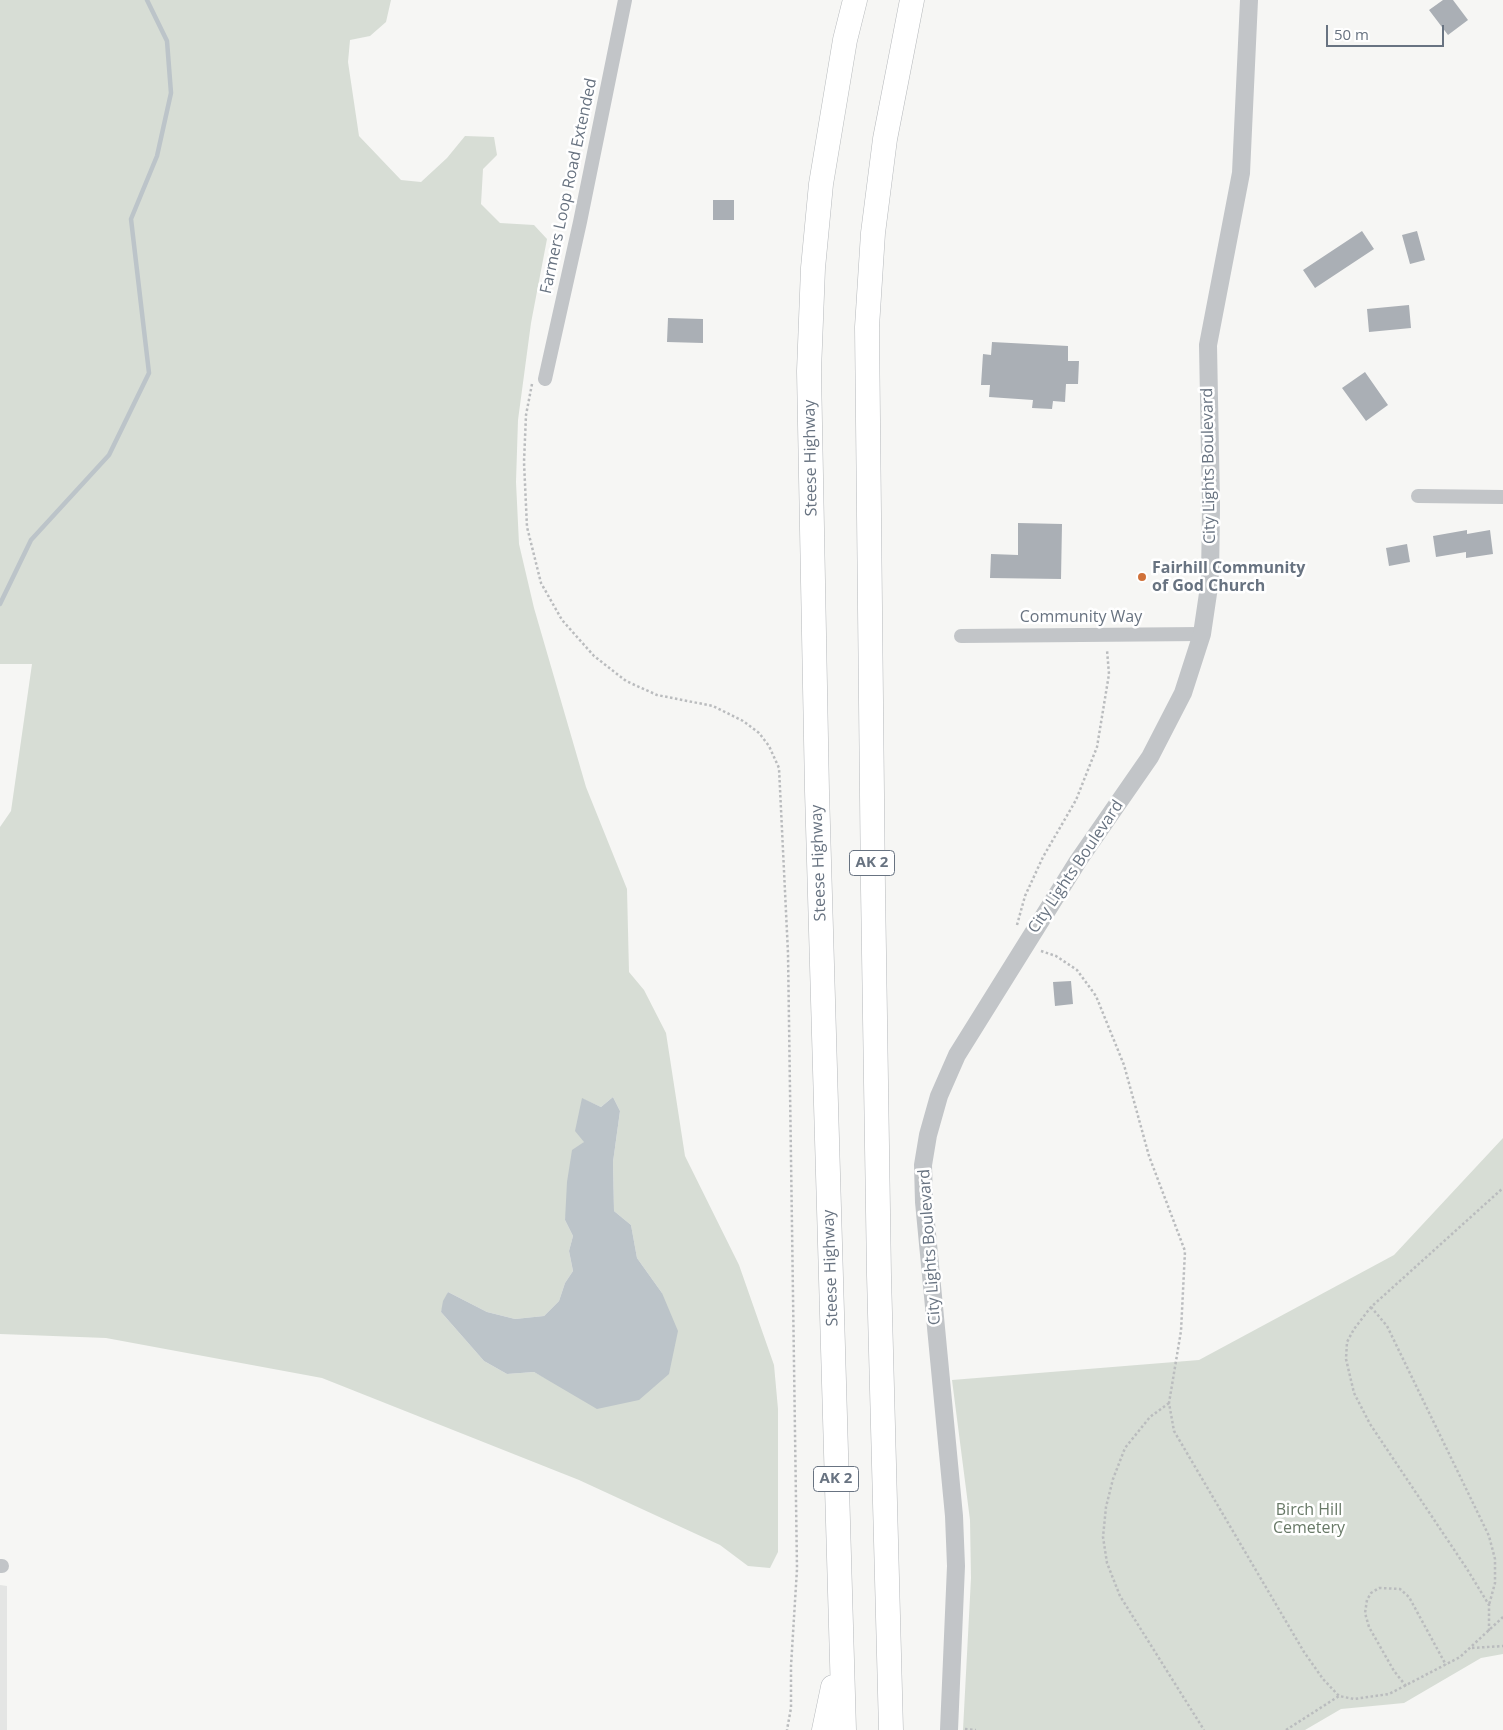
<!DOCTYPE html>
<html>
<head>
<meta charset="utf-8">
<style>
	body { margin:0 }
	#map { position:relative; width:1503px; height:1730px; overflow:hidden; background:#f6f6f4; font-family:"Open Sans",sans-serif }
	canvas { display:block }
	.scale { position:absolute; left:1326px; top:25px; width:118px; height:22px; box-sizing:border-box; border:2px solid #687381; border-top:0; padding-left:6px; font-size:15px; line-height:18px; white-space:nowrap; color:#687381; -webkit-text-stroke:4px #fff; paint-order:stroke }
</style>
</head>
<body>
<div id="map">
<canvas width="1503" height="1730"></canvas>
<div class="scale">50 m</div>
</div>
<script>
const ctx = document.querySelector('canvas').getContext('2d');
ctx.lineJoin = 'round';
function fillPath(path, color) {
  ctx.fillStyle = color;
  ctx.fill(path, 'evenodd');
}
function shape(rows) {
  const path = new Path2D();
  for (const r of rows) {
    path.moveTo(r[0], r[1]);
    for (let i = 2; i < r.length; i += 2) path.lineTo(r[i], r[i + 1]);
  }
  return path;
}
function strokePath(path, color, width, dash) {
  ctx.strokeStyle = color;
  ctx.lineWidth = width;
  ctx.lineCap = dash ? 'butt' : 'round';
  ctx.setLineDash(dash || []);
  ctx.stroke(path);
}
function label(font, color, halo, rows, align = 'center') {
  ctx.font = font + ' "Open Sans",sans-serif';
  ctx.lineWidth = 5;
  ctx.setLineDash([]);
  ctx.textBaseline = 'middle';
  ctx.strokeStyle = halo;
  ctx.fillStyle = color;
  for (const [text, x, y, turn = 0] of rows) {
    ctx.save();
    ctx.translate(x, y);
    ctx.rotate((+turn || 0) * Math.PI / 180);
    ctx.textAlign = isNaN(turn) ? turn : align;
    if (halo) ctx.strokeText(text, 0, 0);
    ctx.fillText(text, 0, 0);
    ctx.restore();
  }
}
fillPath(shape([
	[0,1585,7,1586,7,1730,0,1730]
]), '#e4e5e4');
fillPath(shape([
	[0,0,391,0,386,22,370,36,350,40,348,62,359,136,401,180,421,182,447,158,465,136,494,137,497,155,483,169,481,204,500,223,534,225,547,239,531,323,518,420,516,482,519,544,534,608,586,787,627,889,629,972,644,990,666,1033,685,1156,739,1265,774,1365,778,1409,778,1552,770,1568,748,1566,720,1545,579,1480,322,1378,106,1338,0,1334,0,827,11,811,32,664,0,664],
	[613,1097,620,1111,613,1162,614,1211,631,1225,637,1258,662,1293,562,1387,534,1372,507,1374,484,1361,441,1312,448,1292,487,1312,515,1319,544,1316,559,1301,565,1283,573,1271,569,1251,573,1236,565,1220,584,1142,583,1099,601,1107],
	[1503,1138,1503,1654,1481,1658,1404,1703,1341,1709,1305,1730,963,1730,971,1578,970,1520,952,1380,1199,1360,1394,1255]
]), '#d7ddd5');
fillPath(shape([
	[613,1097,620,1111,613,1162,614,1211,631,1225,637,1258,662,1293,678,1331,669,1374,639,1400,597,1409,534,1372,507,1374,484,1361,441,1312,443,1301,448,1292,487,1312,515,1319,544,1316,559,1301,565,1283,573,1271,569,1251,573,1236,565,1220,567,1182,572,1150,584,1142,575,1131,582,1098,601,1107]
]), '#bcc4c9');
strokePath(shape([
	[0,604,31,540,109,455,149,373,131,219,157,156,171,93,167,41,147,0]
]), '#bcc4c9', 4.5);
fillPath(shape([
	[1443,0,1453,0,1468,20,1448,35,1429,10],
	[713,200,734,200,734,220,713,220],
	[1362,231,1374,249,1315,288,1303,270],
	[1417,231,1425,260,1410,264,1402,235],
	[1409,305,1411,328,1369,332,1367,309],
	[668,318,703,319,703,343,667,342],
	[992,342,1068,346,1068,361,1079,361,1078,384,1066,384,1065,402,1053,401,1052,409,1032,408,1033,400,989,397,990,385,981,385,983,354,991,355],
	[1365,372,1388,405,1366,421,1342,388],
	[1018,523,1062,524,1061,579,990,578,991,554,1018,555],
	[1467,530,1467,534,1490,530,1493,554,1466,558,1466,552,1436,557,1433,536],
	[1407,544,1410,562,1389,566,1386,548],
	[1071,981,1073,1004,1055,1006,1053,982]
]), '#aaafb5');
const trunk = shape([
	[824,1730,833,1687],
	[844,1730,817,791,809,371,813,268,821,184,845,40,855,0],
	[891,1730,879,1275,873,888,867,327,873,233,885,139,912,0]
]);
strokePath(trunk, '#b5b8bb', 25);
strokePath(shape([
	[532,384,526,415,524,462,527,527,541,583,562,620,594,656,626,681,657,695,713,706,743,721,759,733,769,746,779,768,788,953,797,1569,791,1666,791,1708,787,1730],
	[1017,925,1025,896,1043,857,1076,800,1097,747,1109,674,1107,650],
	[1041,951,1056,956,1077,970,1096,996,1124,1065,1149,1156,1185,1251,1181,1331,1169,1403,1174,1431,1304,1652,1323,1679,1339,1696,1354,1699,1389,1694,1460,1657,1503,1617],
	[1371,1307,1387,1326,1489,1536,1495,1559,1495,1583,1489,1605],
	[1169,1403,1150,1417,1125,1448,1113,1479,1106,1507,1103,1537,1107,1563,1120,1596,1204,1730],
	[1489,1631,1489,1605,1467,1569,1370,1424,1354,1393,1346,1359,1347,1342,1354,1329,1371,1307,1503,1188],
	[1472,1648,1503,1646],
	[1406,1686,1394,1671,1369,1627,1365,1613,1367,1600,1371,1593,1379,1588,1400,1589,1409,1597,1446,1665],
	[965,1729,976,1730],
	[1286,1730,1339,1696]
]), '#babcbe', 2.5, [2.5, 2.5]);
strokePath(shape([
	[545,379,580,222,625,0],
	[1418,496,1503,497],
	[961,636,1202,634],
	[0,1566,2,1566]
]), '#c2c5c8', 14);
strokePath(shape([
	[949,1730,956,1566,954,1516,924,1202,923,1165,928,1135,939,1096,957,1055,1078,861,1150,757,1183,693,1202,634,1210,580,1211,506,1208,345,1241,173,1249,0]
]), '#c2c5c8', 18);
strokePath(trunk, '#fff', 24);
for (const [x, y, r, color] of [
	[1142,577,5,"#d07139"]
]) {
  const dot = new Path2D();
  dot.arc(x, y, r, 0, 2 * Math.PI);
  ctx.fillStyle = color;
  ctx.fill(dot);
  strokePath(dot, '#fff', 2);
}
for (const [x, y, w] of [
	[872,863,45],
	[836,1479,45]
]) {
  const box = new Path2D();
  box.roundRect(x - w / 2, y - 12.5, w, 25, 4);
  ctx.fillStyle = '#fff';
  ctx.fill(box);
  strokePath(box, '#687381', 1);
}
label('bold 15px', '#687381', null, [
	["AK 2",872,863],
	["AK 2",836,1479]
]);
label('16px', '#687381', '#fff', [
	["Farmers Loop Road Extended",569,186,-78],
	["Steese Highway",811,458,-91],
	["City Lights Boulevard",1209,466,-91],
	["Community Way",1081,617],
	["Steese Highway",819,863,-92],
	["City Lights Boulevard",1076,867,-56],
	["City Lights Boulevard",930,1247,-94],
	["Steese Highway",831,1268,-92]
]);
label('bold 16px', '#687381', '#fff', [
	["Fairhill Community",1152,568],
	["of God Church",1152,586]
], 'left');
label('16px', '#687967', '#fff', [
	["Birch Hill",1309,1510],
	["Cemetery",1309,1528]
]);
</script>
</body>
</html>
